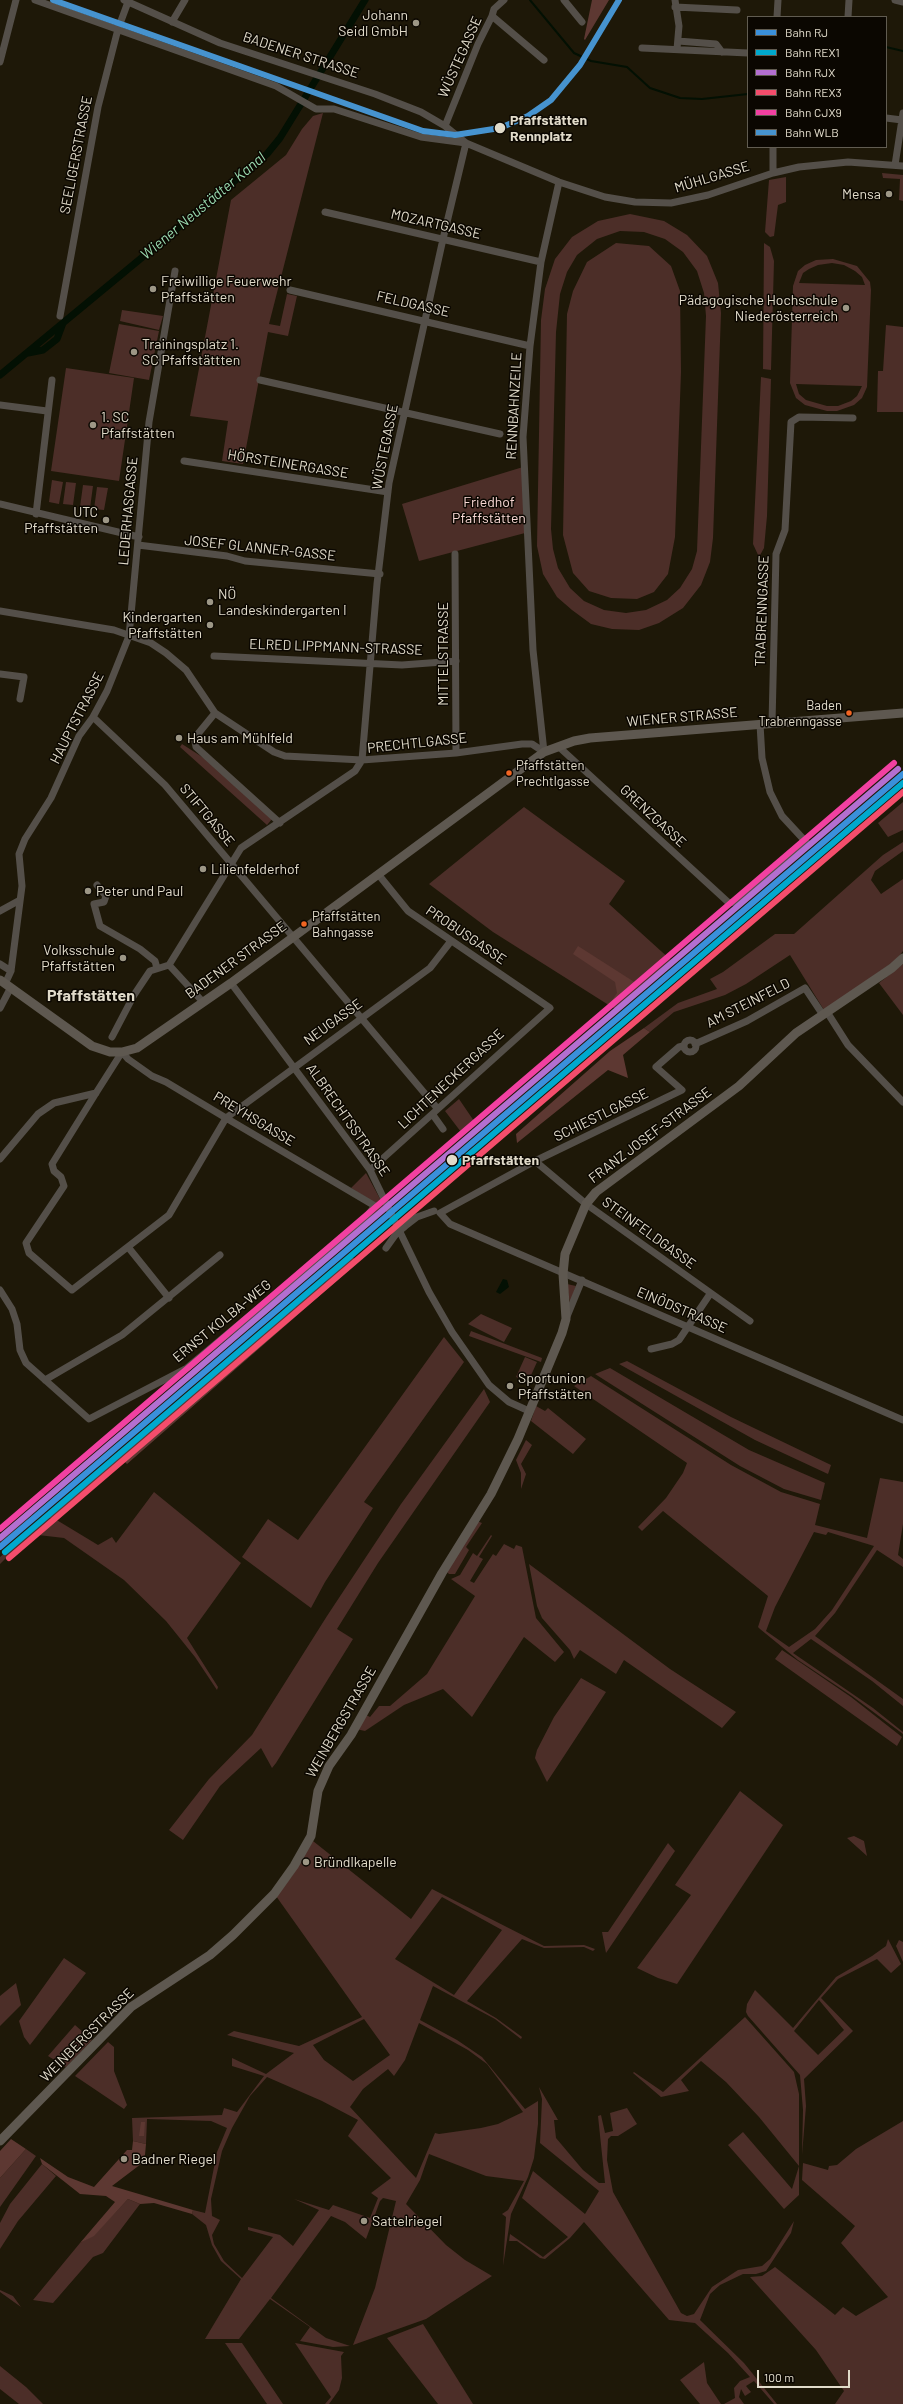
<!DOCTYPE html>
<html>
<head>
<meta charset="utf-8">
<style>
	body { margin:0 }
	#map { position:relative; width:903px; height:2404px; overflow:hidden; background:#1e1808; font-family:Barlow,sans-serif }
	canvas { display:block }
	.legend { position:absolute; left:747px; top:16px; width:140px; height:132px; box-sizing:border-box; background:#0b0701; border:1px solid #615c51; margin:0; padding:5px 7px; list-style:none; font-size:12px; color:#e1dbca }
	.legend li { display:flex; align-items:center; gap:8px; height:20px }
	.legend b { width:20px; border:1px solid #615c51 }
	.scale { position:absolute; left:757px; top:2370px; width:93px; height:18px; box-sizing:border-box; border:2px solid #e1dbca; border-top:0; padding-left:5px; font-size:12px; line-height:14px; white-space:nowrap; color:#e1dbca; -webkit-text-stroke:3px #0b0701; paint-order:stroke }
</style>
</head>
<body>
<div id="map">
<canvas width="903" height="2404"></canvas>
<ul class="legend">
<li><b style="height:5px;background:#3a90db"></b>Bahn RJ</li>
<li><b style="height:5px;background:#00a9ce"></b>Bahn REX1</li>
<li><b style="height:5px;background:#b36fd0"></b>Bahn RJX</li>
<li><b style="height:5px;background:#f44d6c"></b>Bahn REX3</li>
<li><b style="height:5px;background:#f240a1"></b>Bahn CJX9</li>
<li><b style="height:5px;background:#4693cf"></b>Bahn WLB</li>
</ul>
<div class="scale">100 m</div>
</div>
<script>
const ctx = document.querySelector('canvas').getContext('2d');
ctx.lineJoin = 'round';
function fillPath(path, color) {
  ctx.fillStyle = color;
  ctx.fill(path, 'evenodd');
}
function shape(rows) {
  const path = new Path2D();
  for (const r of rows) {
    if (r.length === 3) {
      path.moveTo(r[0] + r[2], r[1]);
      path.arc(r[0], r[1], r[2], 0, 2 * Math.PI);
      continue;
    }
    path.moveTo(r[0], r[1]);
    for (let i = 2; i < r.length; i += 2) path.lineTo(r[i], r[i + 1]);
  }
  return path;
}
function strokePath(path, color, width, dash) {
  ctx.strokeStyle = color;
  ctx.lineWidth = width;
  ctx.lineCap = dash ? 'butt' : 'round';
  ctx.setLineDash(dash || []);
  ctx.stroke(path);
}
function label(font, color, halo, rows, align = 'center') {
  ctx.font = font + ' Barlow,sans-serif';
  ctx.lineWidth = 3;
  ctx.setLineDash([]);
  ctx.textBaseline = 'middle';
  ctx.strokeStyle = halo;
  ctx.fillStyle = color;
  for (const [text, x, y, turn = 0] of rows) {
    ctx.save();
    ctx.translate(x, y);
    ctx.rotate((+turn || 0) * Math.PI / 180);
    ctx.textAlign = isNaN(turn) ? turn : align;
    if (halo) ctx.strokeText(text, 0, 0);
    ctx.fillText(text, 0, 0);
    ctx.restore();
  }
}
fillPath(shape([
	[323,113,269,324,280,326,287,294,297,296,288,336,268,332,243,464,222,461,228,421,190,416,231,200,286,155,302,129,313,116],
	[882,173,903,175,903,201,899,200,900,179,883,178],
	[786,177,786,202,778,205,774,236,770,237,765,232,769,180],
	[630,214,664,221,687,235,707,256,718,283,721,313,713,538,710,562,701,585,683,608,659,623,639,630,612,629,591,624,572,610,557,597,543,574,537,546,541,320,545,289,555,259,572,237,598,221],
	[620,231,644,232,665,239,683,252,697,271,704,293,706,316,697,551,692,569,680,588,667,600,646,610,626,613,604,610,584,601,570,588,558,568,553,549,551,529,556,332,560,294,567,272,577,255,597,239],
	[616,243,649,246,671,266,680,291,681,372,675,537,668,574,654,592,637,599,611,598,589,591,573,573,563,535,567,314,573,291,587,262],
	[764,243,770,247,774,261,771,370,763,369],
	[833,259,857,266,870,282,871,290,867,387,862,398,854,405,837,411,827,411,805,405,796,398,790,383,793,286,798,271,805,265,816,260],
	[832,263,844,265,855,271,862,277,865,285,799,283,803,273,809,269,818,265],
	[796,384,861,386,862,386,857,396,851,401,838,406,827,406,806,400,799,394],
	[122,310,163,316,159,330,120,321],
	[119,324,159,331,149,380,109,373],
	[886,325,903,327,903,412,877,412,878,371,883,371],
	[66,368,134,378,119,481,51,471],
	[761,377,771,379,767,516,764,548,759,557,753,544],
	[523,467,525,533,419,561,402,504],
	[52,480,63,482,59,504,49,502],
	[66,482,76,483,73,505,63,504],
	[83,485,93,486,90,508,80,507],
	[97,487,108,488,104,510,94,509],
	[182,744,210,762,272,819,267,825,180,747],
	[903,802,903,830,888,837,878,823],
	[524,807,625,881,609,904,672,961,615,1009,493,932,429,884],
	[903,842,903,851,875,871,871,880,881,894,903,879,903,951,895,961,824,1010,790,955,746,984,725,995,674,1012,650,1032,644,1028,678,1003,717,989,710,979,723,972,775,934,794,934,883,855],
	[903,964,903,1015,879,983],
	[459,1099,474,1121,461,1132,445,1111],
	[366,1173,385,1208,370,1221,367,1220,379,1206,351,1188],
	[567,1284,576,1286,570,1304],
	[481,1314,512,1328,504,1342,468,1324],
	[471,1331,542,1358,541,1362,469,1336],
	[444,1337,464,1362,364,1502,373,1508,325,1582,311,1608,242,1557,268,1519,298,1540],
	[525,1357,537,1362,528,1382,516,1377],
	[627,1361,731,1417,831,1465,828,1474,755,1440,619,1364],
	[610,1368,749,1450,825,1483,821,1500,784,1489,740,1466,595,1374],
	[591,1376,731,1465,781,1492,820,1504,815,1525,867,1538,880,1478,903,1482,903,1524,898,1555,903,1559,903,1567,877,1550,835,1613,815,1636,903,1699,903,1706,872,1681,811,1639,793,1653,873,1708,903,1732,903,1734,852,1696,798,1660,760,1629,758,1627,768,1596,663,1511,642,1531,638,1527,666,1498,683,1473,687,1463,574,1386],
	[814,1532,826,1535,828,1532,874,1546,832,1610,815,1629,789,1647,766,1631,775,1607],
	[484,1389,490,1402,378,1563,337,1629,353,1639,276,1763,272,1768,261,1748,220,1786,183,1840,169,1830,209,1779,252,1735,327,1616,401,1504],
	[536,1406,545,1411,548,1408,586,1439,573,1454,531,1421],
	[526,1440,532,1445,521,1464,526,1474,521,1489,521,1473,516,1460],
	[154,1492,241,1563,187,1638,218,1687,217,1690,195,1657,166,1621,124,1580,64,1538,38,1535,18,1550,12,1552,0,1564,0,1557,44,1518,55,1519,98,1545,112,1537,116,1543],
	[26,1512,32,1515,0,1543,0,1535],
	[477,1521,482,1523,466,1547,469,1550,455,1574,449,1574,447,1572],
	[491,1535,492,1536,479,1557,483,1559,470,1581,474,1583,493,1554,496,1556,504,1544,514,1549,516,1545,522,1547,536,1618,564,1652,555,1662,524,1637,472,1717,443,1689,404,1705,365,1731,356,1729,366,1715,370,1717,379,1706,390,1706,427,1674,475,1596,451,1579,460,1575,473,1553,477,1556],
	[529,1564,670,1669,736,1712,722,1728,624,1660,616,1674,580,1650,574,1659,570,1650,542,1618,537,1606],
	[782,1650,851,1697,902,1737,897,1746,775,1659],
	[581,1678,606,1692,547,1782,535,1758,537,1750,554,1717],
	[740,1791,783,1825,677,1984,658,1978,637,1968,691,1895,675,1885],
	[854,1836,864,1841,867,1856,847,1838],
	[313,1841,411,1919,432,1889,544,1946,584,1945,595,1949,593,1951,584,1947,544,1948,522,1939,467,2001,496,2018,522,2037,521,2039,495,2019,433,1986,420,2020,457,2040,482,2057,525,2109,538,2101,538,2124,534,2158,528,2177,511,2214,503,2266,506,2217,502,2214,508,2210,524,2181,486,2176,429,2154,420,2180,406,2204,446,2245,465,2260,492,2276,426,2319,353,2345,375,2288,396,2201,383,2198,380,2201,366,2239,345,2222,331,2216,271,2298,326,2338,350,2346,333,2347,300,2341,310,2327,270,2299,239,2339,205,2339,241,2279,221,2261,212,2245,206,2225,192,2214,193,2210,205,2213,217,2152,227,2128,211,2121,147,2119,146,2144,133,2141,132,2118,222,2115,224,2108,237,2112,264,2076,232,2066,232,2058,266,2074,294,2053,227,2035,234,2031,299,2046,362,2017,276,1896,292,1876],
	[442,1897,502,1930,454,1995,395,1959],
	[364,2019,390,2055,353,2081,324,2060,313,2045],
	[419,2023,468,2050,487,2064,523,2112,498,2124,481,2128,439,2134,435,2133,416,2178,350,2107,363,2089,388,2069,394,2076,405,2060],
	[267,2077,322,2101,358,2120,348,2136,391,2178,371,2193,378,2198,370,2218,333,2205,329,2210,294,2199,319,2210,293,2246,280,2235,248,2227,248,2230,273,2237,242,2278,224,2261,214,2244,212,2235,220,2220,212,2216,211,2199,222,2151,232,2128,250,2096],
	[668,1843,675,1851,606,1953,602,1932,608,1932],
	[888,1939,901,1964,891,1973,877,1959,838,1979,821,1998,853,2031,804,2079,806,2106,802,2155,803,2110,800,2075,748,2016,746,2012,747,2004,755,1990,793,2028,836,1977,872,1956,886,1946],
	[819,2000,844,2030,818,2055,794,2031],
	[899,1940,903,1942,903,1962,896,1946],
	[64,1958,86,1973,30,2045,24,2037,19,2021],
	[16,1983,21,2005,0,2026,0,1996],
	[745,2017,794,2072,799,2094,799,2195,784,2209,728,2145,743,2132,792,2189,799,2166,759,2117,726,2082,701,2061,681,2080,689,2091,661,2097,633,2073,634,2072,663,2092],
	[75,2025,92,2040,66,2067,48,2056],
	[108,2042,114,2047,114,2071,127,2105,124,2109,75,2076],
	[539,2087,558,2120,554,2120,556,2138,583,2170,599,2183,605,2183,598,2116,601,2115,605,2133,613,2131,610,2113,627,2108,637,2124,618,2136,611,2136,608,2139,607,2160,613,2192,681,2313,687,2316,694,2314,712,2287,738,2270,762,2266,770,2259,794,2221,791,2233,766,2271,756,2274,743,2274,720,2285,710,2294,700,2320,744,2363,777,2404,774,2404,754,2381,746,2386,751,2392,745,2396,741,2389,739,2397,744,2404,724,2404,735,2398,734,2388,740,2381,750,2377,728,2353,695,2323,669,2320,584,2222,570,2238,545,2259,540,2258,517,2241,509,2241,510,2234,543,2257,568,2237,522,2198,533,2171,585,2214,599,2191,540,2143,542,2099],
	[903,2121,903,2404,835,2404,844,2391,816,2350,750,2277,762,2276,775,2267,835,2315,843,2307,856,2316,888,2297,841,2243,855,2226,802,2180,803,2163,828,2170,829,2166,837,2165,856,2149],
	[26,2149,36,2156,0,2207,0,2178],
	[42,2164,56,2176,18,2221,0,2249,0,2223,10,2204],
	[128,2199,140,2204,103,2253,93,2257,53,2303,33,2300,80,2243,94,2235],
	[0,2290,13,2296,21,2307,0,2292],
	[423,2324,473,2404,438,2404,387,2338],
	[225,2343,242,2343,283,2404,267,2404],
	[295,2343,344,2352,341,2356,342,2378,339,2390,329,2404,325,2404,331,2397],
	[704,2362,707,2383,721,2404,700,2404,680,2380],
	[0,2366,26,2387,43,2404,19,2404,0,2389]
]), '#4c2e28');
fillPath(shape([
	[592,0,609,0,585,40,584,39],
	[578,946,639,985,614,1007,611,1002,617,993,615,982,573,954],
	[644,1028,650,1032,623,1055,628,1078,608,1070,517,1143,516,1134,610,1051],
	[352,1256,357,1263,127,1464,122,1459,89,1492,67,1506,57,1519,44,1518,325,1282],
	[141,2122,145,2122,144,2136,139,2136],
	[11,2139,26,2149,0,2178,0,2151],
	[133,2141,146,2144,145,2155,141,2164,112,2186,193,2210,192,2214,154,2203,140,2204,128,2199,94,2236,80,2243,115,2202,106,2196,80,2194,42,2164,40,2158,68,2177,94,2187,127,2150,132,2150]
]), '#5d3832');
fillPath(shape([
	[503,1279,507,1280,509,1287,500,1294,496,1292]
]), '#031003');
strokePath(shape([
	[530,0,574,53,591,61,627,67,650,88,680,98,702,99,748,94],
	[886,47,903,51]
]), '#031003', 2);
strokePath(shape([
	[28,353,43,350,57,339,63,323],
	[0,375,267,154,280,138,365,0]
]), '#031003', 7);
strokePath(shape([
	[35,0,276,86,316,109,334,109,421,137,466,143],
	[124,0,220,43,375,94,421,112,445,126,466,143,559,182,605,197,635,202,671,203,708,195,773,173,799,167,848,162,903,166],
	[564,0,582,22],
	[675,0,679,26,677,49],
	[895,0,903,2],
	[675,7,737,10],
	[492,16,494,9,504,0],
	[777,17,778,0],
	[848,17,849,0],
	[172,22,185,0],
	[678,41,716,44,722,52],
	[642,48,748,53],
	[0,62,16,0],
	[886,118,902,120],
	[445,126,478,44,492,16,544,60],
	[895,165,903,113],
	[773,173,773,147],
	[325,212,541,262],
	[290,290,530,346],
	[60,316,98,107,118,29,128,2],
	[260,380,500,434],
	[0,405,47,411],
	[184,461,388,492],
	[0,504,139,537],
	[36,514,52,380],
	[138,545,227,556,245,561,380,574],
	[455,554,456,753],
	[0,611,114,630,151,643,166,653,186,670,215,713,274,752,285,756,362,760,456,753,522,744,532,744,544,752],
	[214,656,402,665,456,661],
	[0,674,24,677,20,699],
	[215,713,197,735,195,741,196,747,280,823],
	[93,717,165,785,437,1108],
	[772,723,776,554,785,530,791,422,799,417,853,418],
	[559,747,729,903,734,902,807,843,782,816,770,792,762,758,760,724],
	[544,752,533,650,523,437,530,346,541,262,559,182],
	[362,760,377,584,389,483,443,239,466,143],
	[97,885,106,896,104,902,94,904,100,926,140,949,155,961,157,968],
	[0,911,20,900],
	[0,964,11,971],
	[169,965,203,1002],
	[231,983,370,1170,429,1292,452,1332,489,1385,509,1402,529,1411],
	[5,984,11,971,22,886,19,854,25,839,51,798,79,736,93,717,107,691,129,636,149,422,175,271],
	[0,1008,10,989],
	[827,1012,848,1045,903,1102],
	[112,1037,134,995,150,971,169,965,241,848,355,771,362,760],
	[690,1046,6],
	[695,1044,747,1021,805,988,823,1015],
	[683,1046,679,1047,656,1067,682,1090,535,1161,440,1213,450,1224,903,1420],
	[433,1115,443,1129],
	[0,1159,38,1114,54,1103,96,1093],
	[535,1161,586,1204,750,1321],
	[370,1170,550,1008,408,911,378,874],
	[404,1227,417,1217,434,1211],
	[128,1247,169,1298],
	[386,1248,396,1234],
	[0,1290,12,1309,17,1324,20,1350,26,1363,89,1419,187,1368,363,1221,375,1206,226,1118,166,1082,152,1076,128,1059,122,1052,96,1093,52,1164,54,1171,61,1177,64,1186,26,1243,29,1253,72,1290,169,1215,226,1118,430,968,451,941],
	[566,1319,582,1280],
	[651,1349,672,1344,679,1340,710,1294],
	[45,1380,122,1335,220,1255]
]), '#544f49', 7);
strokePath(shape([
	[0,980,92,1046,110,1052,122,1052,137,1048,231,983,544,752,574,741,590,738,903,713],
	[0,2141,131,2007,210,1955,233,1935,274,1894,294,1866,311,1836,318,1791,329,1766,351,1735,442,1573,491,1494,518,1439,562,1333,566,1319,563,1274,565,1254,586,1204,596,1192,739,1086,796,1033,892,968,903,958]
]), '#5e5850', 9);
strokePath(shape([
	[396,1234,404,1227]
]), '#544f49', 7);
strokePath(shape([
	[0,1547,903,774]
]), '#3a90db', 6);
strokePath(shape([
	[5,1552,903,783]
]), '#00a9ce', 6);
strokePath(shape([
	[0,1538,898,769]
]), '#b36fd0', 6);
strokePath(shape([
	[9,1558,903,792]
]), '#f44d6c', 6);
strokePath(shape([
	[0,1529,894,763]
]), '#f240a1', 6);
strokePath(shape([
	[53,0,423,131,455,135,500,128,528,116,551,100,580,65,619,0]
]), '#4693cf', 6);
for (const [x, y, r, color] of [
	[416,23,4,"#9d9786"],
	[500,128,6,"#e1dbca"],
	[889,194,4,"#9d9786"],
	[153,289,4,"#9d9786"],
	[846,308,4,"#9d9786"],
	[134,352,4,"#9d9786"],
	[93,425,4,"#9d9786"],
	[106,520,4,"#9d9786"],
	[210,602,4,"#9d9786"],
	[210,625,4,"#9d9786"],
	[849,713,3.5,"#f26522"],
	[179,738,4,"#9d9786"],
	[509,773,3.5,"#f26522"],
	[203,869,4,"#9d9786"],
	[88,891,4,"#9d9786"],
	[304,924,3.5,"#f26522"],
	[123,958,4,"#9d9786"],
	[452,1160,6,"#e1dbca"],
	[510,1386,4,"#9d9786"],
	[306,1862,4,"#9d9786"],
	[124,2159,4,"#9d9786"],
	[364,2221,4,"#9d9786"]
]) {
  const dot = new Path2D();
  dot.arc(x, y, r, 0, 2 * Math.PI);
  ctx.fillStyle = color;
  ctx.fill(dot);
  strokePath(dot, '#0b0701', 1.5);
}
label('13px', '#e1dbca', '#0b0701', [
	["Baden",842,706,"right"],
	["Trabrenngasse",842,722,"right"],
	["Pfaffstätten",516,766],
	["Prechtlgasse",516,782],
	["Pfaffstätten",312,917],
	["Bahngasse",312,933]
], 'left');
label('14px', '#e1dbca', '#0b0701', [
	["Johann",408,15,"right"],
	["Seidl GmbH",408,31,"right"],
	["Mensa",881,194,"right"],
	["Freiwillige Feuerwehr",161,281],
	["Pfaffstätten",161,297],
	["Pädagogische Hochschule",838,300,"right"],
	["Niederösterreich",838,316,"right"],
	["Trainingsplatz 1.",142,344],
	["SC Pfaffstättten",142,360],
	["1. SC",101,417],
	["Pfaffstätten",101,433],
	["UTC",98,512,"right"],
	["Pfaffstätten",98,528,"right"],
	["NÖ",218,594],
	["Landeskindergarten I",218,610],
	["Kindergarten",202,617,"right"],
	["Pfaffstätten",202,633,"right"],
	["Haus am Mühlfeld",187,738],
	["Lilienfelderhof",211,869],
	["Peter und Paul",96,891],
	["Volksschule",115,950,"right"],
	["Pfaffstätten",115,966,"right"],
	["Sportunion",518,1378],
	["Pfaffstätten",518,1394],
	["Bründlkapelle",314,1862],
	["Badner Riegel",132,2159],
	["Sattelriegel",372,2221]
], 'left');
label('14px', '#e1dbca', '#0b0701', [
	["BADENER STRASSE",301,55,18],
	["WÜSTEGASSE",460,57,-66],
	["SEELIGERSTRASSE",76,155,-79],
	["MÜHLGASSE",712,177,-17],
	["MOZARTGASSE",436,224,13],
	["FELDGASSE",413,304,13],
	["RENNBAHNZEILE",514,406,-87],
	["WÜSTEGASSE",385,447,-79],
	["HÖRSTEINERGASSE",288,464,9],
	["LEDERHASGASSE",128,511,-85],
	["JOSEF GLANNER-GASSE",260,548,6],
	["TRABRENNGASSE",762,611,-88],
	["ELRED LIPPMANN-STRASSE",336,647,2],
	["MITTELSTRASSE",443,654,-90],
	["WIENER STRASSE",682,717,-5],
	["HAUPTSTRASSE",77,718,-63],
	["PRECHTLGASSE",417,743,-6],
	["STIFTGASSE",207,815,50],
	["GRENZGASSE",653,816,43],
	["PROBUSGASSE",466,935,34],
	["BADENER STRASSE",236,960,-36],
	["AM STEINFELD",748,1003,-27],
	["NEUGASSE",333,1022,-36],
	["LICHTENECKERGASSE",451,1079,-43],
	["SCHIESTLGASSE",601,1115,-26],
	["PREYHSGASSE",254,1119,31],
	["ALBRECHTSSTRASSE",348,1120,55],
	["FRANZ JOSEF-STRASSE",650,1135,-37],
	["STEINFELDGASSE",649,1233,36],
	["EINÖDSTRASSE",682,1310,23],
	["ERNST KOLBA-WEG",222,1321,-39],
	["WEINBERGSTRASSE",341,1722,-60],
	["WEINBERGSTRASSE",87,2035,-45]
]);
label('bold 14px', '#e1dbca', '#0b0701', [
	["Pfaffstätten",510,120],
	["Rennplatz",510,136],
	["Pfaffstätten",462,1160]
], 'left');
label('14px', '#f8d8d4', '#0b0701', [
	["Friedhof",489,502],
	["Pfaffstätten",489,518]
]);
label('italic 15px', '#98d9ae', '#0b0701', [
	["Wiener Neustädter Kanal",203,206,-40]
]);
label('bold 16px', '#e1dbca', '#0b0701', [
	["Pfaffstätten",91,996]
]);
</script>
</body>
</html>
